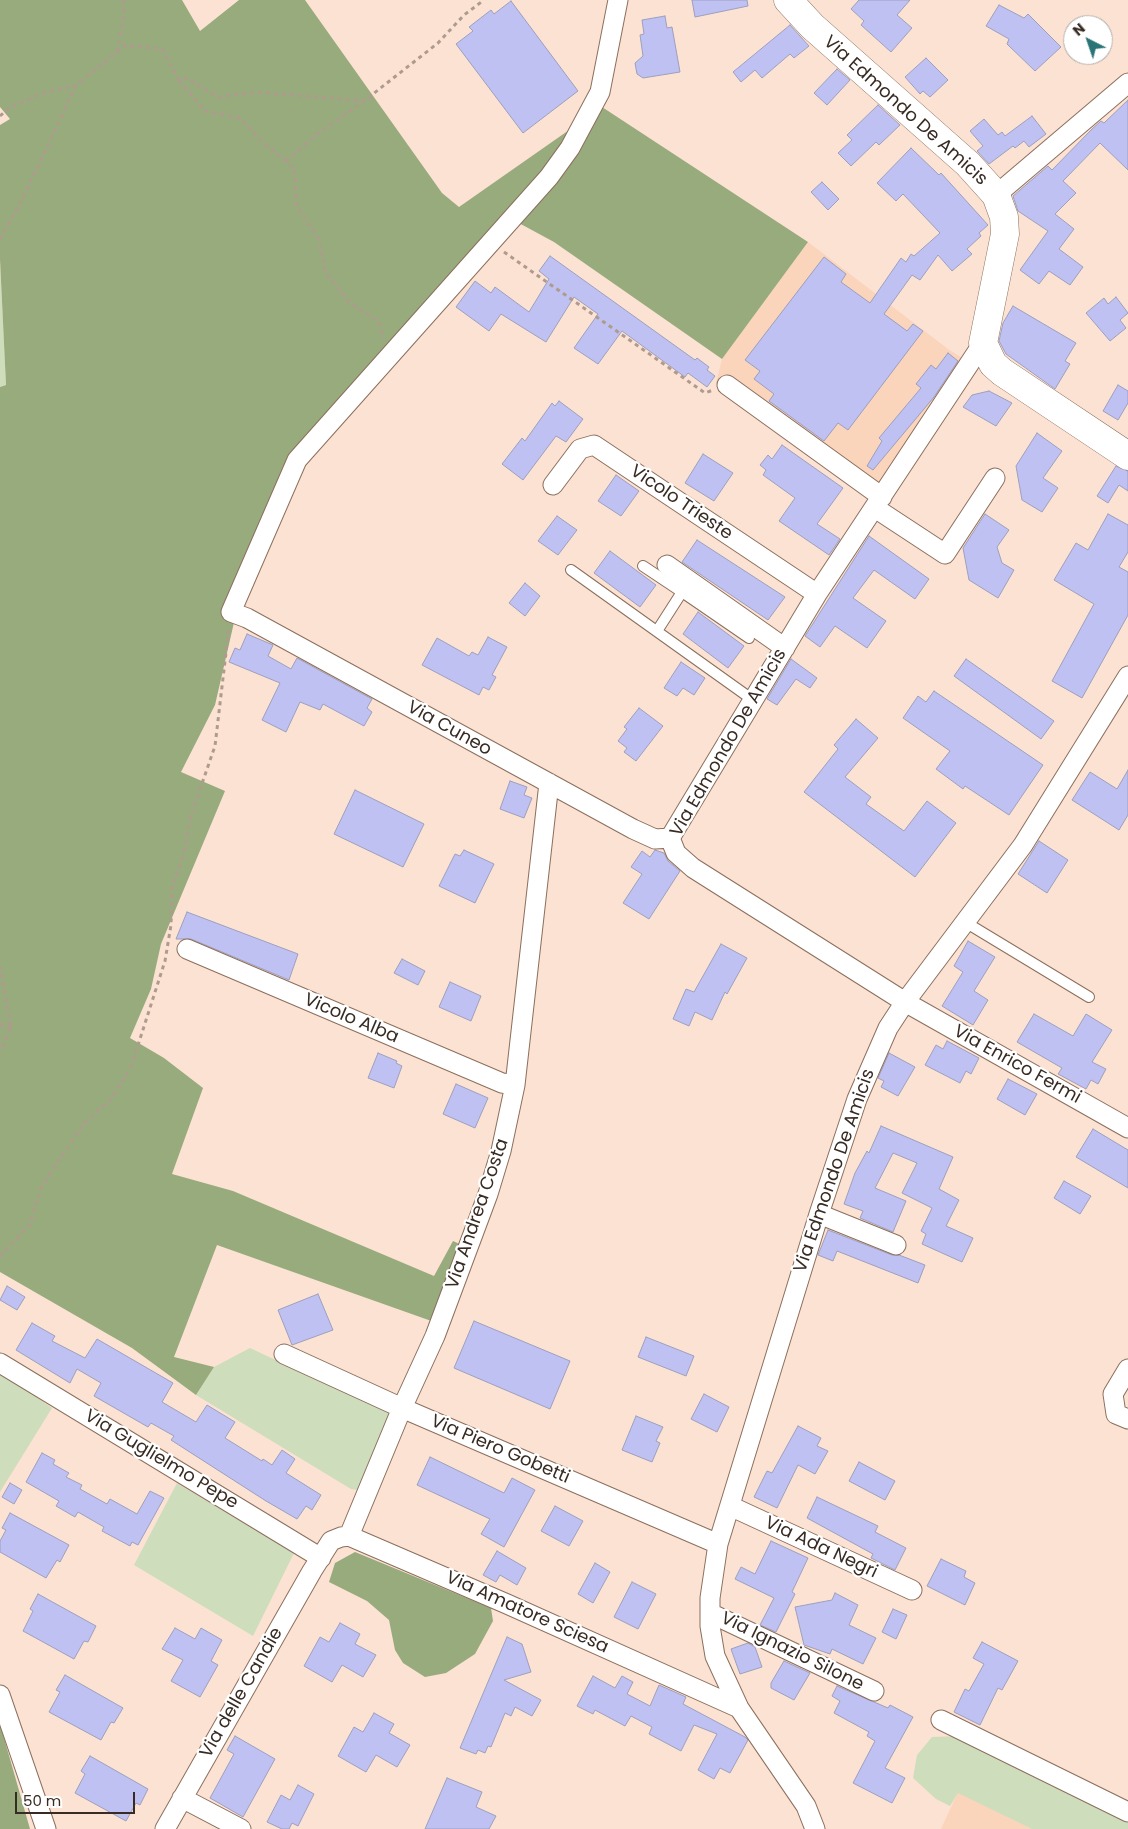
<!DOCTYPE html>
<html>
<head>
<meta charset="utf-8">
<style>
	body { margin:0 }
	#map { position:relative; width:1128px; height:1829px; overflow:hidden; background:#fce2d2; font-family:Poppins,sans-serif }
	canvas { display:block }
	.north { position:absolute; left:1063px; top:15px; width:50px; height:50px; box-sizing:border-box; background:#fff; border:1px solid #afaaa7; border-radius:50%; rotate:319deg; font-size:14px; font-weight:700; line-height:20px; text-align:center; color:#372b23 }
	.north::after { content:''; display:block; margin:auto; width:18px; height:22px; background:#2a7476; clip-path:polygon(50% 0,100% 100%,50% 72%,0 100%) }
	.scale { position:absolute; left:15px; top:1792px; width:120px; height:22px; box-sizing:border-box; border:2px solid #372b23; border-top:0; padding-left:6px; font-size:15px; line-height:18px; white-space:nowrap; color:#372b23; -webkit-text-stroke:4px #fff; paint-order:stroke }
</style>
</head>
<body>
<div id="map">
<canvas width="1128" height="1829"></canvas>
<div class="north">N</div>
<div class="scale">50 m</div>
</div>
<script>
const ctx = document.querySelector('canvas').getContext('2d');
ctx.lineJoin = 'round';
function fillPath(path, color) {
  ctx.fillStyle = color;
  ctx.fill(path, 'evenodd');
}
function shape(rows) {
  const path = new Path2D();
  for (const r of rows) {
    path.moveTo(r[0], r[1]);
    for (let i = 2; i < r.length; i += 2) path.lineTo(r[i], r[i + 1]);
  }
  return path;
}
function strokePath(path, color, width, dash) {
  ctx.strokeStyle = color;
  ctx.lineWidth = width;
  ctx.lineCap = dash ? 'butt' : 'round';
  ctx.setLineDash(dash || []);
  ctx.stroke(path);
}
function label(font, color, halo, rows, align = 'center') {
  ctx.font = font + ' Poppins,sans-serif';
  ctx.lineWidth = 4.5;
  ctx.setLineDash([]);
  ctx.textBaseline = 'middle';
  ctx.strokeStyle = halo;
  ctx.fillStyle = color;
  for (const [text, x, y, turn = 0] of rows) {
    ctx.save();
    ctx.translate(x, y);
    ctx.rotate((+turn || 0) * Math.PI / 180);
    ctx.textAlign = isNaN(turn) ? turn : align;
    if (halo) ctx.strokeText(text, 0, 0);
    ctx.fillText(text, 0, 0);
    ctx.restore();
  }
}
fillPath(shape([
	[808,242,948,349,970,363,881,500,716,383,722,359],
	[958,1792,1032,1829,941,1829]
]), '#fad4bb');
fillPath(shape([
	[0,259,6,385,0,387],
	[250,1348,391,1414,365,1491,351,1489,196,1395,214,1367],
	[0,1371,52,1408,0,1492],
	[177,1483,294,1553,253,1636,134,1565],
	[961,1736,1128,1817,1128,1829,1032,1829,958,1793,950,1806,936,1799,913,1778,917,1755,932,1737]
]), '#ceddbc');
fillPath(shape([
	[0,0,182,0,200,31,239,0,305,0,442,193,459,207,602,107,808,242,722,359,554,242,504,215,296,447,238,605,215,705,181,772,225,791,161,944,151,989,130,1038,164,1058,203,1088,172,1174,233,1191,434,1276,453,1241,477,1252,437,1323,217,1245,174,1357,214,1367,196,1395,132,1348,0,1272,0,387,6,385,0,259,0,125,10,119,0,107],
	[355,1552,491,1608,493,1621,475,1654,446,1673,425,1677,403,1663,395,1650,389,1620,367,1601,329,1582,335,1563],
	[0,1724,30,1829,0,1829]
]), '#97ab7d');
const building = shape([
	[692,0,747,0,748,6,695,17,692,0],
	[859,0,910,0,897,15,912,28,891,52,861,25,864,21,851,9,859,0],
	[511,1,578,91,523,133,456,44,473,31,469,27,491,10,494,14,511,1],
	[999,5,1024,18,1028,14,1061,47,1035,71,1007,44,1009,39,986,26,999,5],
	[665,16,667,28,672,27,680,72,643,78,637,74,635,63,643,56,640,35,644,34,642,20,665,16],
	[790,25,809,46,794,58,790,54,762,78,755,70,741,82,733,72,790,25],
	[926,58,948,80,930,97,923,91,920,94,905,77,926,58],
	[837,69,850,80,827,105,814,93,837,69],
	[1128,100,1128,170,1100,143,1063,181,1076,193,1055,214,1074,229,1059,249,1083,267,1070,285,1049,271,1039,284,1020,270,1048,231,1018,211,1013,196,1048,166,1052,170,1092,129,1101,121,1104,123,1128,100],
	[878,105,900,125,879,145,876,142,851,166,838,153,852,140,847,135,878,105],
	[1032,116,1046,134,1029,147,1024,141,1015,148,1013,146,989,164,977,151,983,146,970,131,984,119,998,135,1002,132,1005,136,1032,116],
	[911,148,939,175,941,173,988,225,979,233,981,236,967,249,972,254,952,271,938,255,920,280,912,275,884,314,907,331,913,324,923,331,848,430,838,423,824,441,769,401,774,394,754,379,760,371,745,360,824,257,846,274,841,282,870,303,901,258,906,262,911,254,914,256,940,233,903,194,896,201,877,183,911,148],
	[822,182,839,199,828,210,811,192,822,182],
	[550,256,695,360,697,358,709,367,707,370,715,376,707,387,688,373,685,377,622,331,598,364,574,348,598,314,574,297,546,342,501,314,489,331,456,307,475,281,491,293,495,287,529,312,549,279,539,271,550,256],
	[1116,297,1128,313,1120,320,1126,328,1110,341,1086,313,1104,298,1108,304,1116,297],
	[1013,306,1076,343,1065,361,1070,364,1055,389,1006,354,999,341,1003,323,1013,306],
	[948,353,958,361,934,397,873,470,867,466,882,441,879,438,921,388,916,384,931,365,936,369,948,353],
	[1118,385,1128,391,1128,403,1118,420,1103,411,1118,385],
	[989,391,1012,403,996,426,963,407,972,395,989,391],
	[559,401,583,419,566,442,556,436,523,480,502,464,522,438,525,441,552,403,555,406,559,401],
	[1037,433,1062,451,1043,478,1058,488,1042,512,1022,500,1016,466,1037,433],
	[782,445,843,488,817,524,840,539,829,555,779,521,795,498,763,475,766,470,760,465,768,455,772,459,782,445],
	[703,454,733,473,714,501,685,483,703,454],
	[1116,466,1128,471,1128,491,1119,485,1108,503,1097,496,1116,466],
	[616,475,639,491,621,516,598,501,616,475],
	[985,514,1009,530,997,547,1002,563,1014,570,998,598,969,580,963,548,985,514],
	[1108,514,1128,525,1128,552,1119,567,1128,572,1128,615,1082,698,1052,681,1094,604,1054,580,1076,543,1088,550,1108,514],
	[557,516,577,530,558,555,538,541,557,516],
	[869,536,929,579,915,599,874,570,853,598,886,621,867,648,835,626,820,647,805,636,869,536],
	[697,540,785,597,768,620,682,562,697,540],
	[610,551,656,585,640,607,594,573,610,551],
	[525,583,540,596,525,616,509,603,525,583],
	[698,612,744,646,728,668,683,634,698,612],
	[247,634,273,645,268,656,291,669,297,658,372,699,367,708,372,712,364,726,323,704,320,710,300,702,286,732,262,720,280,683,229,662,235,648,240,650,247,634],
	[488,637,507,647,492,675,496,677,489,690,483,687,479,695,422,665,437,638,469,656,472,652,478,655,488,637],
	[791,659,817,678,810,688,796,679,777,705,767,699,791,659],
	[966,659,1054,721,1041,739,954,676,966,659],
	[681,662,705,678,694,695,683,688,677,696,664,688,681,662],
	[934,691,1043,765,1009,815,965,786,963,789,936,769,950,751,903,718,918,696,926,702,934,691],
	[639,708,663,726,636,761,624,752,627,748,618,741,627,729,624,727,639,708],
	[856,719,878,738,845,777,871,797,866,804,904,831,927,801,956,823,915,877,804,792,838,749,834,745,856,719],
	[1128,770,1128,815,1119,830,1072,800,1090,772,1117,789,1128,770],
	[510,781,527,787,524,795,532,798,524,818,500,809,510,781],
	[355,790,424,824,403,867,334,834,355,790],
	[1039,841,1068,860,1047,893,1018,874,1039,841],
	[464,850,494,864,475,903,439,886,455,854,460,856,464,850],
	[655,850,664,853,668,861,680,871,649,919,623,903,642,874,631,867,642,851,650,857,655,850],
	[187,912,298,954,289,980,191,939,176,939,187,912],
	[968,941,995,957,974,991,988,1000,973,1025,942,1006,963,972,954,966,968,941],
	[721,944,747,958,727,994,725,992,712,1020,695,1012,689,1026,673,1019,686,989,694,992,721,944],
	[402,959,425,971,418,985,394,973,402,959],
	[450,982,481,996,471,1021,439,1007,450,982],
	[1034,1014,1073,1036,1086,1014,1112,1030,1092,1062,1106,1069,1098,1084,1091,1080,1086,1089,1058,1074,1062,1068,1017,1042,1034,1014],
	[947,1041,979,1058,971,1074,966,1071,960,1083,925,1065,936,1045,943,1049,947,1041],
	[378,1053,397,1061,396,1063,402,1066,394,1088,368,1078,378,1053],
	[889,1053,915,1067,898,1096,881,1087,884,1081,878,1078,889,1053],
	[1008,1079,1037,1094,1025,1115,997,1099,1008,1079],
	[456,1084,488,1098,475,1128,443,1114,456,1084],
	[881,1126,953,1157,939,1189,959,1200,946,1226,973,1238,962,1262,922,1244,926,1234,921,1231,932,1208,902,1193,917,1163,893,1153,875,1188,906,1201,893,1232,860,1218,863,1211,844,1204,855,1173,867,1151,869,1153,881,1126],
	[1093,1129,1128,1150,1128,1188,1076,1157,1093,1129],
	[1064,1181,1091,1196,1080,1214,1054,1198,1064,1181],
	[828,1230,892,1255,899,1255,925,1265,918,1283,837,1251,833,1261,818,1255,828,1230],
	[7,1286,25,1297,17,1310,0,1300,7,1286],
	[318,1294,333,1330,292,1345,278,1310,318,1294],
	[474,1321,570,1361,550,1409,454,1368,474,1321],
	[32,1323,55,1336,52,1341,85,1358,97,1339,173,1383,162,1402,196,1422,207,1405,235,1422,225,1438,262,1461,263,1459,272,1465,282,1450,295,1459,286,1473,321,1495,312,1510,306,1506,297,1519,266,1501,171,1440,174,1436,151,1423,148,1427,94,1396,101,1383,77,1369,70,1383,16,1350,32,1323],
	[646,1337,694,1356,686,1376,638,1357,646,1337],
	[704,1394,729,1407,717,1432,691,1419,704,1394],
	[636,1416,663,1427,656,1441,660,1443,652,1462,622,1450,636,1416],
	[798,1426,821,1438,817,1446,828,1451,815,1474,798,1465,777,1508,754,1497,767,1471,772,1473,798,1426],
	[42,1453,55,1460,53,1464,69,1473,66,1477,82,1485,80,1489,107,1504,110,1499,137,1514,150,1491,164,1498,138,1545,132,1542,130,1546,102,1531,104,1527,78,1512,75,1517,56,1506,59,1501,26,1482,42,1453],
	[430,1457,504,1493,512,1478,535,1490,504,1547,481,1534,490,1519,417,1485,430,1457],
	[859,1462,895,1481,885,1500,849,1481,859,1462],
	[10,1483,22,1490,14,1504,2,1497,10,1483],
	[817,1497,878,1526,875,1532,906,1548,895,1570,871,1558,873,1554,807,1518,817,1497],
	[555,1506,583,1521,569,1546,541,1531,555,1506],
	[10,1513,69,1545,60,1562,57,1560,46,1578,0,1552,0,1541,6,1530,2,1528,10,1513],
	[771,1541,808,1558,792,1592,795,1594,776,1632,760,1625,774,1598,735,1579,741,1567,755,1574,771,1541],
	[497,1551,526,1568,517,1585,500,1575,496,1582,483,1575,497,1551],
	[941,1559,966,1571,964,1577,975,1583,965,1605,927,1586,941,1559],
	[595,1563,610,1572,593,1603,578,1594,595,1563],
	[632,1582,656,1594,638,1629,614,1617,632,1582],
	[835,1593,858,1605,849,1625,876,1638,863,1664,832,1649,830,1654,804,1645,795,1607,832,1600,835,1593],
	[38,1594,96,1626,88,1642,84,1641,74,1659,23,1631,33,1611,30,1609,38,1594],
	[893,1609,907,1615,896,1639,882,1632,893,1609],
	[340,1623,360,1634,355,1644,376,1655,363,1677,342,1665,332,1682,304,1666,320,1637,329,1642,340,1623],
	[175,1628,195,1639,201,1628,222,1640,211,1661,218,1665,200,1697,171,1681,183,1660,162,1649,175,1628],
	[507,1637,522,1644,531,1672,504,1680,541,1700,532,1716,515,1707,511,1716,505,1713,491,1747,488,1746,485,1753,478,1750,476,1754,460,1748,507,1637],
	[982,1642,1018,1661,1002,1690,998,1688,980,1725,954,1712,965,1689,969,1691,984,1664,973,1658,982,1642],
	[748,1643,755,1647,762,1667,740,1674,731,1649,748,1643],
	[784,1661,810,1673,794,1700,771,1688,771,1683,784,1661],
	[65,1675,123,1708,114,1723,111,1722,101,1740,49,1712,60,1692,56,1690,65,1675],
	[593,1676,615,1688,622,1676,633,1682,627,1694,650,1706,659,1685,686,1697,683,1704,745,1737,748,1740,730,1773,720,1768,714,1779,698,1770,717,1734,694,1725,681,1751,649,1734,652,1727,631,1716,625,1726,595,1710,593,1714,577,1706,593,1676],
	[837,1686,888,1708,890,1705,913,1717,885,1768,905,1778,892,1803,853,1783,875,1741,867,1736,869,1732,834,1713,840,1701,832,1696,837,1686],
	[374,1713,394,1724,389,1733,410,1745,397,1767,376,1755,366,1772,338,1756,354,1727,363,1732,374,1713],
	[235,1736,275,1759,243,1817,210,1798,234,1754,227,1750,235,1736],
	[90,1756,148,1789,140,1805,136,1803,126,1821,75,1793,85,1774,81,1771,90,1756],
	[447,1778,482,1792,476,1807,496,1816,489,1829,425,1829,447,1778],
	[298,1785,314,1794,298,1826,292,1823,289,1829,282,1829,267,1822,281,1795,290,1800,298,1785]
]);
fillPath(building, '#bec1f1');
strokePath(building, '#9d9fbe', 1);
const lane = shape([
	[643,566,682,592],
	[571,570,753,700],
	[657,631,682,592,749,638],
	[965,922,1089,997]
]);
const street = shape([
	[618,0,600,92,570,148,549,177,297,460,231,612,247,618,633,829,655,839,670,838],
	[996,195,1128,83],
	[983,343,817,594,670,838,676,853,693,868,905,1002,1128,1128],
	[727,385,882,497],
	[553,485,580,449,594,445,817,594],
	[875,508,945,554,995,478],
	[667,565,785,648],
	[187,949,502,1083,515,1085],
	[819,1214,896,1245],
	[284,1354,402,1408,718,1544],
	[0,1363,321,1558],
	[1128,1369,1113,1394,1116,1414,1128,1419],
	[730,1506,912,1590],
	[349,1536,402,1408,435,1336,488,1194,501,1151,515,1085,549,783],
	[710,1613,874,1691],
	[0,1695,46,1829],
	[941,1720,1128,1812],
	[182,1798,241,1829],
	[165,1829,312,1571,331,1541,341,1537,349,1536,507,1604,739,1708],
	[815,1829,806,1806,739,1708,715,1656,710,1626,710,1598,718,1544,819,1214,857,1099,888,1028,905,1002,1023,845,1128,676]
]);
const secondary = shape([
	[788,0,812,26,968,164,996,195,1004,217,1005,234,983,343,993,364,1002,372,1128,456]
]);
strokePath(lane, '#8c6f5d', 12);
strokePath(street, '#8c6f5d', 21);
strokePath(secondary, '#8c6f5d', 29);
strokePath(shape([
	[117,52,124,14,123,0],
	[179,80,205,111,240,118,265,144,294,168,297,207,318,238,326,273,349,302,379,322,383,339],
	[0,116,9,108,43,93,76,85],
	[286,161,318,133,363,102],
	[0,239,23,198,76,85,126,45,162,49,179,80,187,78,218,97,256,92,364,101,438,43,464,15,484,0],
	[504,252,705,393,713,390],
	[0,966,11,1027,0,1052],
	[0,1024,11,1027],
	[0,1256,30,1224,41,1187,85,1122,111,1099,131,1067,165,961,171,925,172,888,184,852,190,818,215,746,229,627]
]), '#af9b8e', 3, [4, 4]);
strokePath(lane, '#fff', 10);
strokePath(street, '#fff', 19);
strokePath(secondary, '#fff', 28);
label('18px', '#372b23', '#fff', [
	["Via Edmondo De Amicis",905,111,42],
	["Vicolo Trieste",681,503,34],
	["Via Cuneo",449,729,29],
	["Via Edmondo De Amicis",729,743,-60],
	["Vicolo Alba",351,1019,23],
	["Via Enrico Fermi",1017,1065,29],
	["Via Edmondo De Amicis",835,1171,-71],
	["Via Andrea Costa",478,1214,-71],
	["Via Piero Gobetti",500,1450,23],
	["Via Guglielmo Pepe",161,1460,31],
	["Via Ada Negri",821,1548,25],
	["Via Amatore Sciesa",527,1613,24],
	["Via Ignazio Silone",792,1652,26],
	["Via delle Candie",242,1693,-60]
]);
</script>
</body>
</html>
